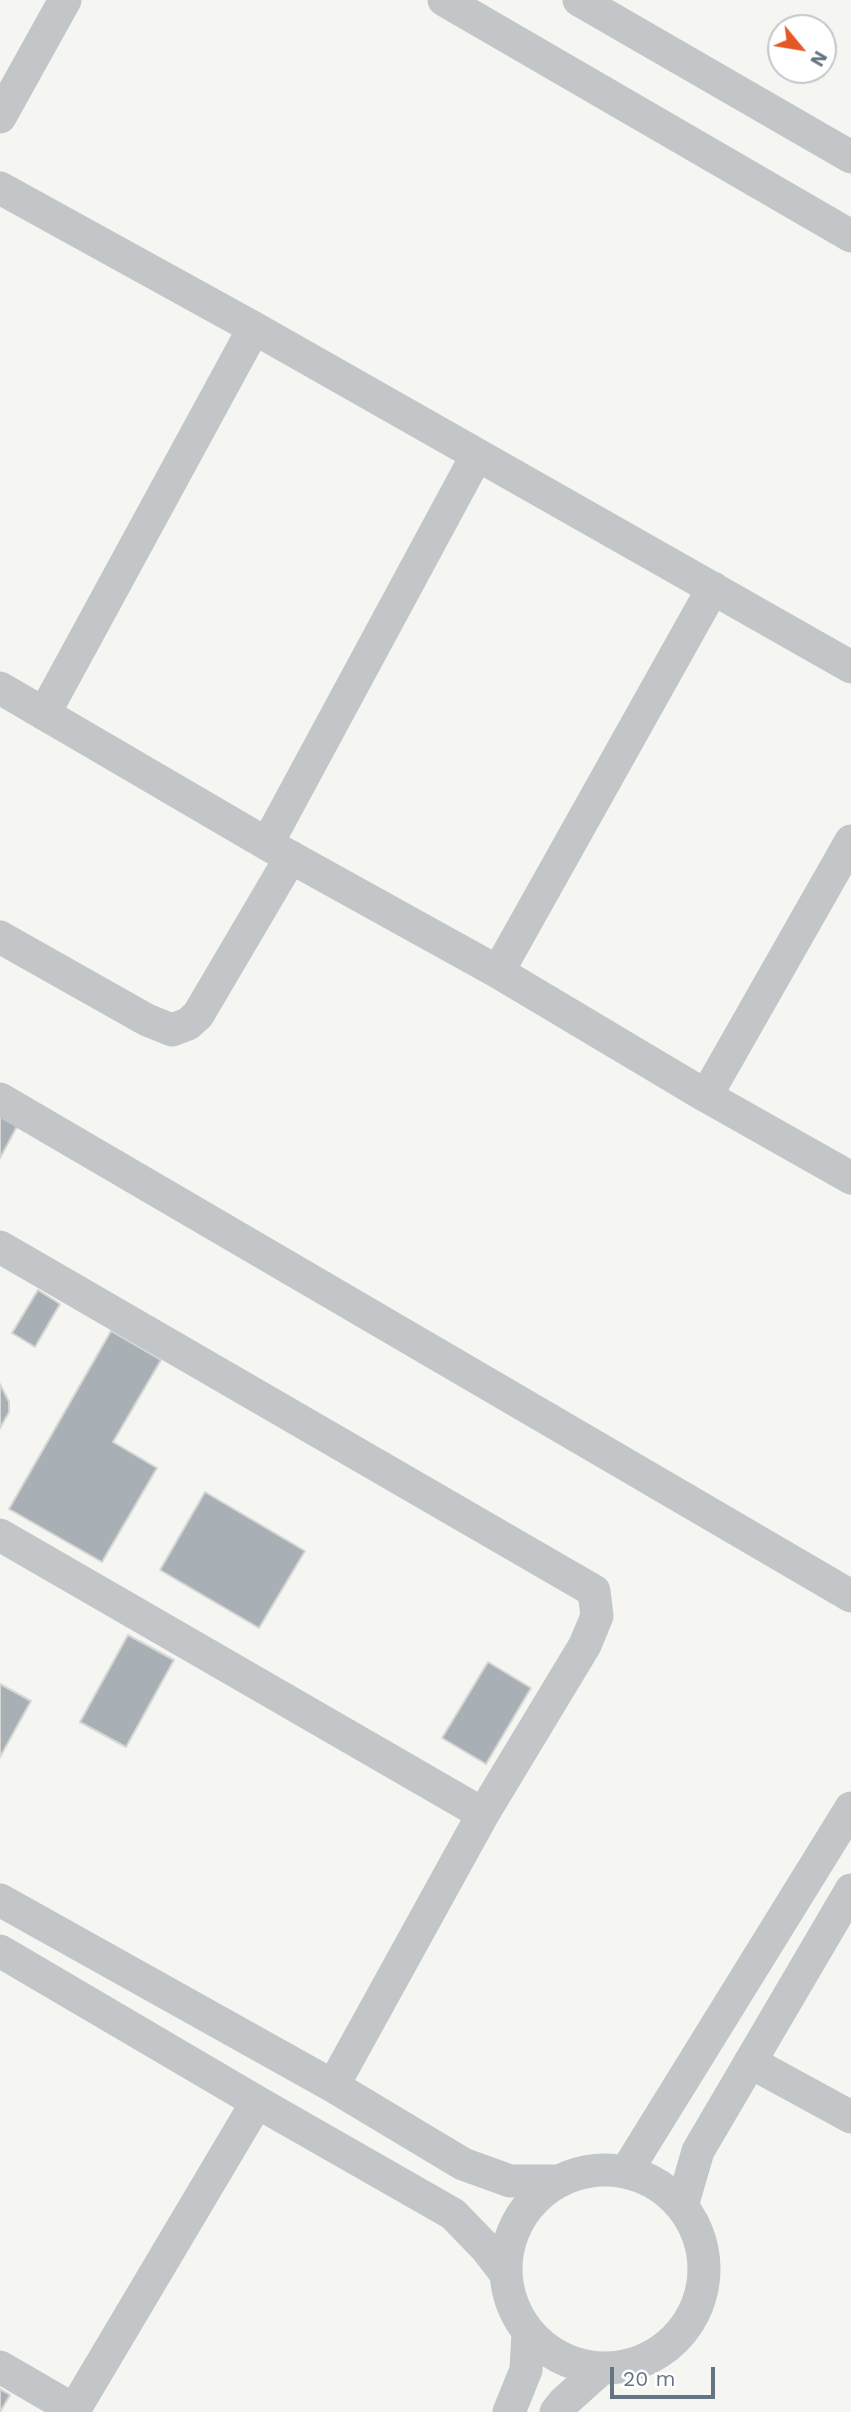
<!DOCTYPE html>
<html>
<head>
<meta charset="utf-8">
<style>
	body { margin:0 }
	#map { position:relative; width:851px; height:2412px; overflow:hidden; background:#f5f5f1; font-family:"Work Sans",sans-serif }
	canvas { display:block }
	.north { position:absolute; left:767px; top:14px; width:70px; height:70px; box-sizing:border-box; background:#fff; border:2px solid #c1c7cd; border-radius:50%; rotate:120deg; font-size:19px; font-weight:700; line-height:28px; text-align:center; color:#647483 }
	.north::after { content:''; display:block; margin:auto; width:24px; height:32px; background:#e45823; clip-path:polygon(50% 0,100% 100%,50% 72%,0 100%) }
	.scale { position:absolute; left:610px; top:2367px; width:105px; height:32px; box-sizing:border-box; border:4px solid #647483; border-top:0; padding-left:9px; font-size:21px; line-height:24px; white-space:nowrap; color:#647483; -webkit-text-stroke:5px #fff; paint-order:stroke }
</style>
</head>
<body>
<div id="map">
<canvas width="851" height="2412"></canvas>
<div class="north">N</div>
<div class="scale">20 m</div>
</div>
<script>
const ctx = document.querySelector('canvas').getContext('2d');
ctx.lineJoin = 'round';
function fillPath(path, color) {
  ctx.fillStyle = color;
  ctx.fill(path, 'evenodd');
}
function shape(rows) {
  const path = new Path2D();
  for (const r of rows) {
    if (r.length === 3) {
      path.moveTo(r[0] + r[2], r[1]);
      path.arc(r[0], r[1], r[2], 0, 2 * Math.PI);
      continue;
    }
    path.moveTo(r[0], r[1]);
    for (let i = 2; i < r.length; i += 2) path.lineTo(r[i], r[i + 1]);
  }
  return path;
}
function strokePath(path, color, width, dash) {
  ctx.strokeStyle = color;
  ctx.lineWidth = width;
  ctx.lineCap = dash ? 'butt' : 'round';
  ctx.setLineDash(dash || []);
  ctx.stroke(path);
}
const building = shape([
	[0,1107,21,1119,0,1158,0,1107],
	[38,1290,60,1304,35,1347,12,1333,38,1290],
	[111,1331,161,1360,113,1442,157,1468,102,1562,9,1509,111,1331],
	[0,1384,9,1402,9,1412,0,1428,0,1384],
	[205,1492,305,1551,259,1628,160,1570,205,1492],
	[128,1635,174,1660,126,1747,80,1722,128,1635],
	[488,1662,531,1688,486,1764,442,1738,488,1662],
	[0,1684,31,1701,0,1757,0,1684],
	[0,2389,10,2395,0,2412,0,2389]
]);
fillPath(building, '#a8b0b6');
strokePath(building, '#d6d6d4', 2);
strokePath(shape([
	[444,0,851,236],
	[579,0,851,157],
	[0,117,65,0],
	[0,188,254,328,851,667],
	[0,688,267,844,498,972,706,1096,851,1178],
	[44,714,254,328],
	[267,844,477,455],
	[0,937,147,1020,172,1030,188,1024,198,1015,291,857],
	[498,972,713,588],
	[706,1096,851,841],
	[0,1099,851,1596],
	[0,1247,594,1591,597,1616,585,1645,483,1814,333,2086],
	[0,1535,483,1814],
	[0,1900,333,2086,463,2164,510,2181,560,2181],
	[0,1951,257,2102,453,2214,486,2248,506,2274],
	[750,2062,851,2117],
	[605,2269,99],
	[626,2172,851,1808],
	[682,2206,698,2151,851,1890],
	[0,2367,74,2410],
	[73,2412,257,2102],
	[509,2412,526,2370,528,2333],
	[556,2412,564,2402,601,2369]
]), '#c2c6c9', 33);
</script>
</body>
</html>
